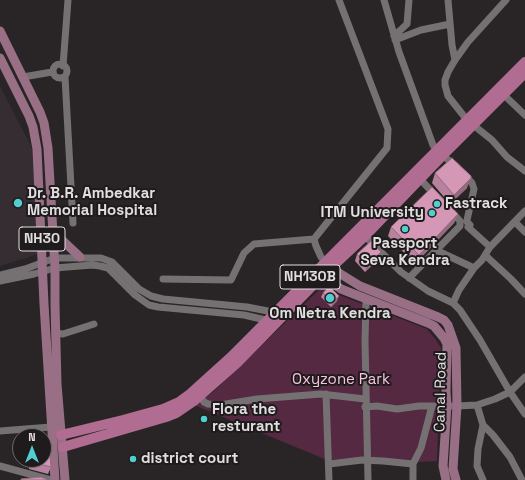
<!DOCTYPE html>
<html>
<head>
<meta charset="utf-8">
<style>
	body { margin:0 }
	#map { position:relative; width:525px; height:480px; overflow:hidden; background:#292526; font-family:"Space Grotesk",sans-serif }
	canvas { display:block }
	.north { position:absolute; left:12px; top:428px; width:40px; height:40px; box-sizing:border-box; background:#1f1b1d; border:1px solid #6d696b; border-radius:50%; rotate:0deg; font-size:11px; font-weight:700; line-height:16px; text-align:center; color:#e1dedf }
	.north::after { content:''; display:block; margin:auto; width:14px; height:18px; background:#52cdd0; clip-path:polygon(50% 0,100% 100%,50% 72%,0 100%) }
</style>
</head>
<body>
<div id="map">
<canvas width="525" height="480"></canvas>
<div class="north">N</div>
</div>
<script>
const ctx = document.querySelector('canvas').getContext('2d');
ctx.lineJoin = 'round';
function fillPath(path, color) {
  ctx.fillStyle = color;
  ctx.fill(path, 'evenodd');
}
function shape(rows) {
  const path = new Path2D();
  for (const r of rows) {
    if (r.length === 3) {
      path.moveTo(r[0] + r[2], r[1]);
      path.arc(r[0], r[1], r[2], 0, 2 * Math.PI);
      continue;
    }
    path.moveTo(r[0], r[1]);
    for (let i = 2; i < r.length; i += 2) path.lineTo(r[i], r[i + 1]);
  }
  return path;
}
function strokePath(path, color, width, dash) {
  ctx.strokeStyle = color;
  ctx.lineWidth = width;
  ctx.lineCap = dash ? 'butt' : 'round';
  ctx.setLineDash(dash || []);
  ctx.stroke(path);
}
function label(font, color, halo, rows, align = 'center') {
  ctx.font = font + ' "Space Grotesk",sans-serif';
  ctx.lineWidth = 4;
  ctx.setLineDash([]);
  ctx.textBaseline = 'middle';
  ctx.strokeStyle = halo;
  ctx.fillStyle = color;
  for (const [text, x, y, turn = 0] of rows) {
    ctx.save();
    ctx.translate(x, y);
    ctx.rotate((+turn || 0) * Math.PI / 180);
    ctx.textAlign = isNaN(turn) ? turn : align;
    if (halo) ctx.strokeText(text, 0, 0);
    ctx.fillText(text, 0, 0);
    ctx.restore();
  }
}
fillPath(shape([
	[0,86,34,152,39,254,0,266]
]), '#362d32');
fillPath(shape([
	[321,288,427,329,436,340,441,348,437,461,417,462,371,457,327,460,194,405,213,392]
]), '#542941');
strokePath(shape([
	[384,0,399,52,433,145,437,151,456,166],
	[448,0,452,45,455,60],
	[506,0,468,42,455,60,448,72,445,80,445,85,448,96,467,120,492,140,507,157,525,171],
	[394,36,407,24,409,0],
	[395,40,421,30,450,24],
	[60,71,7],
	[63,66,68,0],
	[23,77,52,72],
	[65,77,73,223],
	[504,95,525,115],
	[464,174,472,183,474,189,467,220,467,222,470,225,468,227,490,247],
	[420,179,435,195],
	[515,222,525,232],
	[365,236,401,272,428,291,453,303,460,310,480,340,510,392,525,414],
	[314,239,316,246,321,257,325,262],
	[440,252,474,268],
	[485,255,511,279,525,294],
	[0,275,25,269,55,258,101,258,112,262,139,289,151,296,163,299,247,307,278,313],
	[409,278,460,226,460,221,451,211],
	[163,279,231,280,244,253,254,244,314,239,387,148,388,129,339,0],
	[0,281,34,274,55,268,92,265,100,266,108,268,135,295,149,305,158,307,244,315,270,321],
	[366,299,365,341,368,480],
	[453,303,459,290,474,268,482,260,490,247,525,211],
	[55,333,63,334,94,324],
	[198,393,204,402,208,404,220,405,257,399,321,394,365,399],
	[326,394,329,480],
	[477,405,483,425,478,449,477,466,483,480],
	[365,407,377,406,397,409,419,406,457,406,477,405,495,399,510,392,525,377],
	[483,425,493,435,510,457,522,480],
	[0,431,51,427],
	[329,464,362,460,383,461,413,464],
	[0,466,51,480],
	[413,480,413,464,421,448,432,406]
]), '#757173', 7);
strokePath(shape([
	[0,31,40,112,44,123,48,148,55,268,55,305,57,384,65,480],
	[0,58,29,116,33,127,37,149,44,304,55,480],
	[53,228,63,241,80,257],
	[326,263,331,268,360,286,438,317,444,320,448,325,456,348,457,406,453,469,456,480],
	[317,272,341,289,428,323,434,326,444,338,447,344,446,392,447,405,443,466,446,480]
]), '#986f85', 9);
strokePath(shape([
	[61,435,123,420,163,409,179,402,190,394,231,357,525,62],
	[63,447,166,417,176,413,195,400,237,363,322,276,365,236,443,155,525,73]
]), '#b06d91', 10);
fillPath(shape([
	[435,173,467,188,450,204,432,183],
	[458,214,454,223,415,264,388,236,391,227],
	[357,254,379,259,365,272,355,261],
	[323,293,337,301,331,307,321,297],
	[29,460,44,460,51,467,48,474,29,469]
]), '#b6829d');
fillPath(shape([
	[471,178,467,188,450,204,454,195],
	[458,214,454,223,415,264,419,255],
	[381,252,379,259,365,272,367,265],
	[339,296,337,301,331,307,333,302]
]), '#946a7f');
const building = shape([
	[452,158,471,176,471,178,454,195,435,173,452,158],
	[432,187,458,214,419,255,391,227,432,187],
	[371,241,381,252,367,265,357,254,371,241],
	[329,286,339,296,333,302,323,293,329,286],
	[44,454,50,455,51,467,32,462,32,460,44,460,44,454],
	[41,477,46,479,47,480,21,480,21,479,41,477]
]);
fillPath(building, '#d497b6');
strokePath(building, '#946a7f', 1);
for (const [x, y, r, color] of [
	[18,203,5,"#52cdd0"],
	[437,204,4,"#52cdd0"],
	[432,213,4,"#52cdd0"],
	[405,229,4,"#52cdd0"],
	[330,298,5,"#52cdd0"],
	[204,419,4,"#52cdd0"],
	[133,459,4,"#52cdd0"]
]) {
  const dot = new Path2D();
  dot.arc(x, y, r, 0, 2 * Math.PI);
  ctx.fillStyle = color;
  ctx.fill(dot);
  strokePath(dot, '#1f1b1d', 1.5);
}
for (const [x, y, w] of [
	[42,239,46],
	[310,277,60]
]) {
  const box = new Path2D();
  box.roundRect(x - w / 2, y - 12, w, 24, 3);
  ctx.fillStyle = '#1f1b1d';
  ctx.fill(box);
  strokePath(box, '#e1dedf', 1);
}
label('bold 14px', '#e1dedf', null, [
	["NH30",42,239],
	["NH130B",310,277]
]);
label('bold 15px', '#e1dedf', '#1f1b1d', [
	["Dr. B.R. Ambedkar",27,194],
	["Memorial Hospital",27,211],
	["Fastrack",445,204],
	["ITM University",424,213,"right"],
	["Passport",405,244,"center"],
	["Seva Kendra",405,261,"center"],
	["Om Netra Kendra",330,314,"center"],
	["Flora the",212,410],
	["resturant",212,427],
	["district court",141,459]
], 'left');
label('15px', '#f7c3dd', '#1f1b1d', [
	["Oxyzone Park",341,380]
]);
label('15px', '#e1dedf', '#1f1b1d', [
	["Canal Road",441,392,-89]
]);
</script>
</body>
</html>
